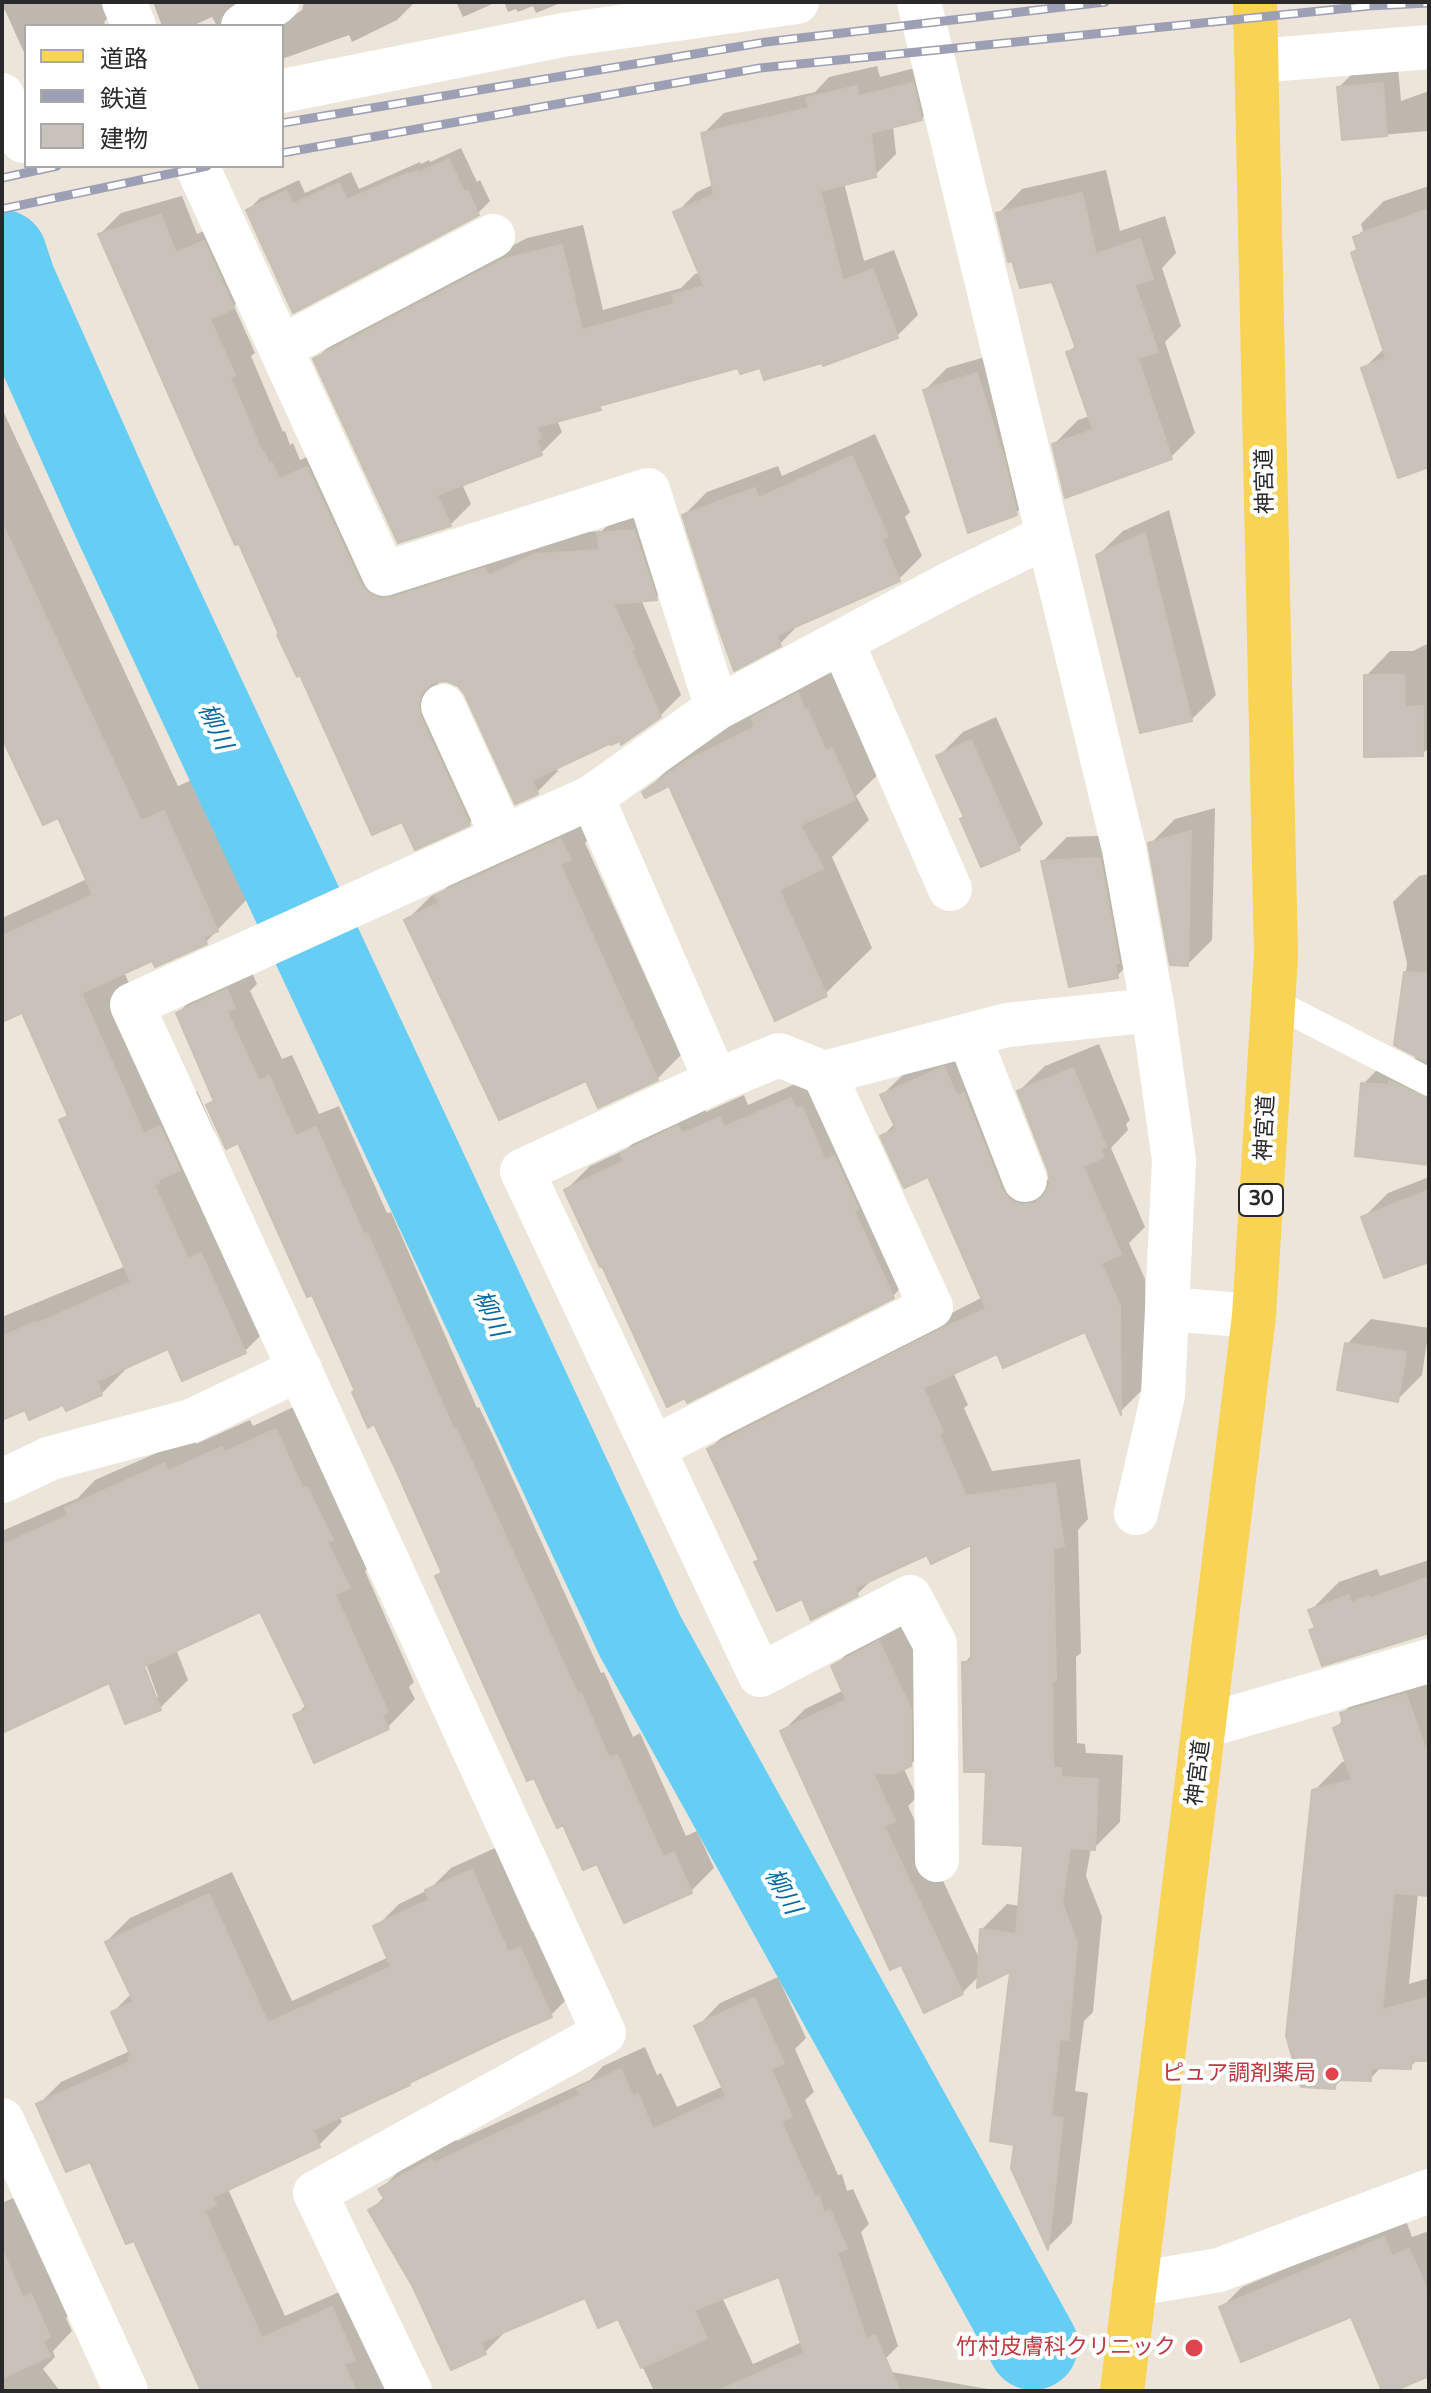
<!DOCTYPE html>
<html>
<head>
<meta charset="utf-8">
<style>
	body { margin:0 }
	#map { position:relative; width:1431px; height:2393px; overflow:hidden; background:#ede5da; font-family:"Varela Round","Noto Sans JP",sans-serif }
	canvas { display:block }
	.frame { position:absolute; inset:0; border:4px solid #292929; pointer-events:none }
	.legend { position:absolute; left:24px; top:24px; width:260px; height:144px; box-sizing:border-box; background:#fff; border:2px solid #a9a9a9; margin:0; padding:10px 14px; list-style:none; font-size:24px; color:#292929 }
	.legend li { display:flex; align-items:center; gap:16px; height:40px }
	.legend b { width:40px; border:2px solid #a9a9a9 }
</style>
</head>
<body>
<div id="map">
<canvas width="1431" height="2393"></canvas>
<div class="frame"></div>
<ul class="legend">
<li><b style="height:10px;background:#f9d353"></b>道路</li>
<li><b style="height:10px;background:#9da0b5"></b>鉄道</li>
<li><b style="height:22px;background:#c8c2ba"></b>建物</li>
</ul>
</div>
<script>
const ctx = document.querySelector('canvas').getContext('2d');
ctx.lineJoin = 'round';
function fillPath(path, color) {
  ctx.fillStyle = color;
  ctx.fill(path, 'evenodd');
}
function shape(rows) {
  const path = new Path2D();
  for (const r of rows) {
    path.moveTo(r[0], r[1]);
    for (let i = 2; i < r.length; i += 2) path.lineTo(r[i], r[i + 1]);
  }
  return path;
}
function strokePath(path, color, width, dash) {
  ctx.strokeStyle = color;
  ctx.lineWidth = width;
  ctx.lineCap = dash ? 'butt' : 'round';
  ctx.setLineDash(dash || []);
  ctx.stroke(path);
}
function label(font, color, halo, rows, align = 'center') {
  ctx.font = font + ' "Varela Round","Noto Sans JP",sans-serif';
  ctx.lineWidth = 8;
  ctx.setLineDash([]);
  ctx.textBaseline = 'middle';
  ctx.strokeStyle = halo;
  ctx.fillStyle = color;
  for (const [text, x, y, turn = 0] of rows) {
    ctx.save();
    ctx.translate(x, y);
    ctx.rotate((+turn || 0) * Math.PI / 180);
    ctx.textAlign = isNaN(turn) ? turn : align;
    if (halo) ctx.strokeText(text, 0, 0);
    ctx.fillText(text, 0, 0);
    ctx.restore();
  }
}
fillPath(shape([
	[2,2,123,2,104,22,106,26,26,26,26,57,5,10,2,11],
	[153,2,242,2,259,26,217,26,212,17,192,26,162,26],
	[304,2,415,2,397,20,352,42,349,35,282,59,282,26,275,26,283,23,302,10],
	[456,2,497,2,463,17],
	[504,2,563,2,536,13,533,6,518,12,516,9,508,12],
	[934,63,942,98,921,119,893,125,896,154,875,175,844,183,864,261,894,250,918,315,897,336,824,364,823,361,740,365,606,402,599,408,557,420,562,432,541,453,462,484,471,504,450,525,316,359,337,338,527,238,583,225,603,310,681,288,695,274,701,273,676,213,697,192,714,184,703,134,724,113,815,92,829,77,877,66,880,77],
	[1398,68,1401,101,1429,91,1429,131,1344,138,1339,87,1355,71],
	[461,148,477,182,480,180,490,201,478,213,248,210,260,198,299,180,305,193,351,172,359,189,420,162,421,164,429,160,430,162],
	[1106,170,1120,231,1165,216,1176,253,1162,268,1181,326,1165,342,1195,433,1171,457,1054,444,1078,420,1090,416,1068,353,1076,345,1054,280,998,214,1022,189],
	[1429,186,1429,465,1363,369,1385,348,1353,253,1358,248,1356,238,1363,231,1361,224,1384,201],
	[182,196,197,234,225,221,254,285,234,306,255,353,251,356,283,432,285,431,290,445,293,443,300,460,328,447,382,563,557,534,602,531,620,513,655,509,676,577,656,598,641,599,681,695,660,716,621,739,556,767,558,771,537,792,516,802,467,694,459,684,446,679,438,680,440,694,490,802,469,823,404,819,281,634,100,234,121,213],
	[999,353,1038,491,1016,513,925,390,947,368],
	[4,413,178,786,201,776,253,893,206,942,153,958,124,972,180,1099,197,1091,215,1132,192,1154,281,1315,245,1351,169,1347,131,1364,101,1394,26,1408,2,1418,2,1317,126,1266,61,1120,69,1113,23,1010,2,1020,2,918,87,879,59,815,2,733],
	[875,434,910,512,905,517,922,556,899,579,801,622,780,644,684,515,707,492,778,466,782,476],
	[1169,510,1216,695,1191,720,1098,555,1123,531],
	[1429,643,1429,748,1422,754,1366,676,1390,651,1413,651],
	[845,648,901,752,856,796,869,820,832,857,872,948,825,994,670,783,645,792,691,746],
	[996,717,1043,824,1019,848,939,756,963,732],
	[1215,808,1212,940,1188,964,1150,844,1175,819],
	[585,816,593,834,585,843,681,1055,657,1079,587,1079,407,920,431,896,444,890,462,872],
	[1124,835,1141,951,1117,976,1043,861,1067,837],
	[1429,874,1429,1163,1363,1084,1387,1060,1412,1061,1418,1055,1396,1044,1407,963,1393,902,1419,876],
	[250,968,257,984,250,991,282,1059,292,1055,319,1114,339,1106,387,1213,391,1212,477,1408,479,1407,496,1442,601,1673,604,1672,633,1737,640,1733,686,1836,697,1831,714,1868,691,1891,598,1861,564,1823,437,1577,443,1571,398,1469,357,1390,313,1292,239,1140,208,1106,215,1099,178,1013,201,990],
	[970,1043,1035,1175,1048,1180,1051,1180,1019,1091,1045,1066,1099,1044,1130,1120,1126,1124,1128,1130,1111,1148,1145,1227,1129,1243,1145,1279,1145,1387,1121,1411,1086,1329,998,1351,953,1372,968,1405,964,1408,992,1471,1080,1459,1088,1519,1078,1530,1081,1653,1076,1657,1077,1743,1085,1744,1086,1753,1123,1755,1120,1822,1094,1848,1091,1848,1086,1876,1102,1917,1093,2012,1084,2021,1075,2091,1088,2093,1072,2223,1048,2247,1017,2143,1013,1969,980,1975,962,1993,782,1732,805,1709,844,1690,834,1667,857,1643,903,1620,933,1685,933,1741,910,1765,903,1767,917,1797,908,1806,980,1960,982,1929,1007,1904,1020,1906,1025,1844,988,1770,964,1663,973,1654,973,1542,928,1552,874,1578,857,1594,803,1597,761,1559,710,1449,735,1424,983,1297,929,1175,883,1136,895,1123,882,1095,908,1070],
	[815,1075,916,1272,893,1296,566,1190,590,1166,627,1149,646,1130,702,1104,706,1112,744,1095,748,1105],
	[1429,1177,1429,1260,1363,1218,1388,1193],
	[1371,1319,1429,1328,1422,1375,1397,1400,1347,1344],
	[304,1402,376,1559,365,1571,414,1682,409,1687,415,1699,388,1727,295,1716,307,1704,261,1609,176,1649,188,1680,160,1708,110,1680,2,1731,2,1531,78,1498,95,1480,193,1437,196,1444,250,1420,253,1426],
	[143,1656,158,1697,154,1697,139,1658],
	[1429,1560,1429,1635,1311,1630,1316,1625,1311,1610,1339,1582,1377,1569,1380,1576],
	[1429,1668,1429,1894,1418,1893,1409,1984,1429,1978,1429,2059,1418,2059,1410,2067,1382,2066,1370,2079,1343,2078,1334,2087,1314,1791,1342,1762,1347,1761,1335,1728,1344,1719,1342,1714,1370,1686],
	[495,1848,532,1931,543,1925,574,1992,551,2015,415,2078,409,2083,339,2116,342,2122,319,2145,228,2189,285,2316,355,2285,389,2391,203,2391,135,2238,91,2159,38,2105,61,2082,130,2051,113,2012,132,1993,107,1941,130,1918,232,1872,292,2001,389,1957,376,1927,399,1904,430,1889,451,1868],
	[778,1977,806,2038,795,2049,814,2092,805,2100,838,2175,842,2174,847,2191,853,2189,869,2224,861,2232,898,2346,875,2369,999,2391,654,2391,619,2317,586,2295,508,2329,485,2352,415,2286,371,2210,385,2196,381,2189,404,2166,455,2137,457,2141,590,2080,603,2066,645,2047,657,2075,661,2073,677,2107,724,2086,697,2027,720,2003],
	[780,2275,802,2342,753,2364,722,2297],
	[13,2198,50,2274,73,2312,66,2318,72,2331,53,2351,55,2357,43,2369,60,2391,2,2391,2,2203],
	[1405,2218,1412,2237,1429,2231,1429,2370,1389,2391,1384,2391,1352,2314,1221,2308,1242,2287]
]), '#0003');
strokePath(shape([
	[2,255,11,282,116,517,640,1636,1033,2345]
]), '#66cef5', 90);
const building = shape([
	[913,83,922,120,871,133,876,177,820,191,843,281,873,269,898,338,823,366,822,363,764,380,760,368,740,374,738,368,599,406,601,410,537,427,541,438,537,440,542,455,437,495,451,526,398,543,313,359,504,259,562,245,582,330,674,304,672,295,704,286,673,212,714,195,701,133,809,108,806,98,856,86,859,96,913,83],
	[1383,83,1387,136,1342,140,1337,87,1383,83],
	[449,159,464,192,468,191,479,215,293,313,246,210,286,191,293,204,339,183,347,200,408,173,408,175,417,171,418,173,449,159],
	[1082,193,1096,254,1140,239,1153,279,1135,285,1158,352,1138,358,1172,459,1065,498,1052,444,1093,430,1066,352,1076,349,1052,282,1020,288,1012,261,1008,262,996,213,1082,193],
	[1429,209,1429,467,1398,478,1361,368,1386,358,1351,253,1357,250,1353,237,1362,234,1361,233,1429,209],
	[161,215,176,253,204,241,234,308,210,319,235,375,230,377,262,452,264,451,269,464,272,463,279,479,307,467,361,584,368,593,379,598,391,598,485,568,489,576,535,554,599,550,597,533,634,530,657,600,613,604,634,649,631,650,661,717,621,745,620,741,611,745,611,743,532,780,538,794,515,804,465,695,458,686,446,681,433,683,422,692,418,703,420,716,470,825,415,850,402,822,372,835,300,675,297,677,277,635,279,634,239,544,235,545,98,234,161,215],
	[977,373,1004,459,1017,515,968,533,923,390,977,373],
	[852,456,888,537,882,539,900,581,777,635,781,646,734,671,716,621,682,515,755,488,759,498,852,456],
	[2,523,141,821,164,811,218,931,204,937,207,944,155,967,152,961,81,993,144,1134,160,1126,180,1170,158,1180,159,1183,154,1185,188,1259,201,1253,246,1353,182,1381,168,1349,97,1381,102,1395,66,1411,63,1405,29,1420,25,1410,2,1420,2,1337,35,1322,36,1324,131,1282,59,1120,68,1116,22,1013,2,1022,2,936,93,895,58,818,43,825,2,738,2,523],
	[1145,533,1192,721,1140,733,1096,555,1145,533],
	[1364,675,1404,675,1405,707,1423,706,1423,756,1364,757,1364,675],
	[798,693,805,711,807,709,826,751,832,748,855,800,800,825,823,868,779,890,827,996,775,1021,669,786,645,798,642,792,683,763,755,727,752,718,798,693],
	[971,740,1020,850,981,867,960,819,964,817,936,756,971,740],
	[1191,831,1188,966,1170,965,1148,843,1191,831],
	[560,839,571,860,560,864,658,1080,598,1108,586,1081,499,1120,404,920,439,903,435,895,560,839],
	[1100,858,1119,963,1115,963,1118,978,1069,987,1041,861,1100,858],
	[1404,972,1429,973,1429,1063,1394,1045,1404,972],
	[227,989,235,1008,227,1012,259,1081,269,1076,296,1136,316,1127,364,1235,367,1233,454,1430,456,1428,473,1465,578,1695,581,1693,609,1758,617,1755,663,1857,674,1852,692,1893,624,1923,597,1864,583,1870,563,1825,557,1828,534,1778,527,1781,435,1576,442,1573,396,1470,374,1424,368,1428,352,1392,355,1391,312,1295,307,1297,238,1143,226,1149,206,1105,214,1101,176,1013,227,989],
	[944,1067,957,1096,964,1093,1002,1190,1010,1200,1022,1205,1035,1203,1044,1196,1050,1183,1048,1171,1017,1091,1073,1068,1106,1147,1101,1149,1104,1157,1083,1166,1121,1254,1101,1263,1120,1306,1121,1415,1085,1332,1003,1368,997,1354,923,1388,943,1432,939,1434,966,1496,1055,1483,1064,1546,1053,1548,1056,1680,1052,1681,1053,1768,1061,1768,1061,1777,1098,1779,1095,1850,1070,1848,1062,1902,1077,1943,1068,2040,1060,2039,1051,2116,1063,2118,1048,2250,1011,2168,1014,2145,990,2141,1010,1972,977,1988,980,1929,1016,1934,1023,1846,983,1844,986,1772,964,1772,962,1662,971,1662,971,1545,931,1564,927,1555,855,1588,858,1596,811,1620,802,1599,777,1611,754,1562,759,1560,707,1449,945,1327,986,1309,928,1177,904,1188,880,1136,896,1129,880,1095,944,1067],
	[1389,1081,1429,1099,1429,1165,1355,1156,1361,1083,1389,1085,1389,1081],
	[791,1098,796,1109,802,1107,825,1160,834,1156,858,1209,854,1211,894,1298,687,1403,685,1398,667,1407,602,1266,600,1267,564,1190,624,1161,620,1153,678,1126,682,1134,720,1117,724,1127,791,1098],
	[1429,1190,1429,1262,1384,1278,1361,1217,1429,1190],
	[1345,1343,1406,1352,1398,1402,1337,1390,1345,1343],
	[276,1429,303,1489,307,1487,333,1540,327,1542,350,1588,335,1594,388,1712,382,1715,389,1729,314,1763,293,1715,307,1709,260,1612,144,1666,161,1710,125,1724,109,1683,2,1733,2,1545,68,1516,65,1508,165,1463,168,1471,222,1447,225,1452,276,1429],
	[1429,1577,1429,1633,1322,1666,1309,1630,1315,1628,1308,1610,1349,1595,1352,1603,1368,1596,1369,1599,1429,1577],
	[879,1641,911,1709,911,1766,896,1773,873,1773,895,1821,884,1826,963,1994,924,2013,901,1965,890,1970,780,1731,846,1700,831,1666,879,1641],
	[1406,1694,1429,1758,1429,1896,1394,1893,1382,2010,1429,1997,1429,2061,1411,2061,1411,2069,1371,2068,1371,2081,1336,2080,1335,2089,1301,2087,1286,2036,1312,1790,1352,1780,1333,1728,1343,1724,1340,1713,1406,1694],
	[472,1870,508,1952,520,1947,552,2017,510,2035,409,2083,410,2085,313,2130,320,2147,213,2197,216,2205,204,2210,262,2338,332,2307,355,2360,344,2364,356,2391,201,2391,134,2241,126,2244,90,2162,66,2172,36,2104,130,2062,128,2057,131,2056,111,2012,134,2002,105,1942,209,1894,268,2023,391,1967,373,1926,429,1900,425,1890,472,1870],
	[754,1998,784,2063,771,2069,792,2117,781,2121,815,2197,819,2196,824,2213,830,2210,847,2249,837,2252,866,2339,875,2335,900,2391,718,2391,804,2353,779,2277,694,2310,707,2338,641,2368,618,2319,598,2328,585,2298,481,2342,486,2354,451,2370,413,2287,368,2210,385,2200,378,2189,431,2159,434,2163,580,2095,577,2089,621,2069,633,2096,638,2094,653,2129,726,2096,694,2026,754,1998],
	[1384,2237,1392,2256,1409,2249,1429,2293,1429,2376,1394,2391,1382,2391,1351,2317,1241,2362,1219,2307,1384,2237],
	[2,2249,23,2298,31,2294,50,2337,43,2341,50,2356,2,2378,2,2249]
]);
fillPath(building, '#c8c2ba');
strokePath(building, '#c8c1b4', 2);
strokePath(shape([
	[1273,1002,1429,1082]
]), '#fff', 28);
strokePath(shape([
	[124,2,134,26],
	[919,2,1124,849,1153,1010,1174,1160,1167,1309,1254,1316],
	[243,26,277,2],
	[1256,61,1429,47],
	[282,91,563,35,797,2],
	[2,95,23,141],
	[197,166,384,574,648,490,717,708],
	[280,348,493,236],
	[842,642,950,889],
	[443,706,503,837],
	[592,797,716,1081,522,1171,760,1675,910,1597,935,1644,937,1860],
	[969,1036,1025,1180],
	[716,1081,779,1055,824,1073,1007,1025,1153,1010],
	[653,1448,931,1307,824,1073],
	[2,1481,51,1458,191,1421,300,1369],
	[1136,1513,1163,1395,1167,1309],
	[1205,1726,1429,1661],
	[2,2120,126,2391],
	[1135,2284,1219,2270,1429,2191],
	[410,2391,315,2193,604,2033,132,1005,592,797,717,708,957,580,1048,536]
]), '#fff', 44);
strokePath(shape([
	[1122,2391,1254,1316,1276,956,1255,2]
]), '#f9d353', 44);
const rail = shape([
	[282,123,766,42,1105,2],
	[282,153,760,68,1369,6,1429,3],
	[2,178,57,166],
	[2,209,207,166]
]);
strokePath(rail, '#9da0b5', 9);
strokePath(rail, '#fff', 6, [18]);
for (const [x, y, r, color] of [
	[1332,2074,8,"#e0444e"],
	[1194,2348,10,"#e0444e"]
]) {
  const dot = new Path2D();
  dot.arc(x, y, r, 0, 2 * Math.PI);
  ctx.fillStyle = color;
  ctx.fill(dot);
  strokePath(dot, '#fff', 3);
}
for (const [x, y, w] of [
	[1261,1200,44]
]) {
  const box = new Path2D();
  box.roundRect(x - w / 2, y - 16, w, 32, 6);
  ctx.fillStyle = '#fff';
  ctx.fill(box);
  strokePath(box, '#292929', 2);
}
label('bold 20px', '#292929', null, [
	["30",1261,1200]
]);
label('22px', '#292929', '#fff', [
	["神宮道",1266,481,-91],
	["神宮道",1266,1128,-87],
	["神宮道",1199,1773,-83]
]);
label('22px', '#be3a42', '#fff', [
	["ピュア調剤薬局",1316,2074],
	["竹村皮膚科クリニック",1176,2348]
], 'right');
label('italic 24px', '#066aa1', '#fff', [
	["柳川",214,727,65],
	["柳川",489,1314,65],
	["柳川",782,1892,61]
]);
</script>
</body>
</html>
